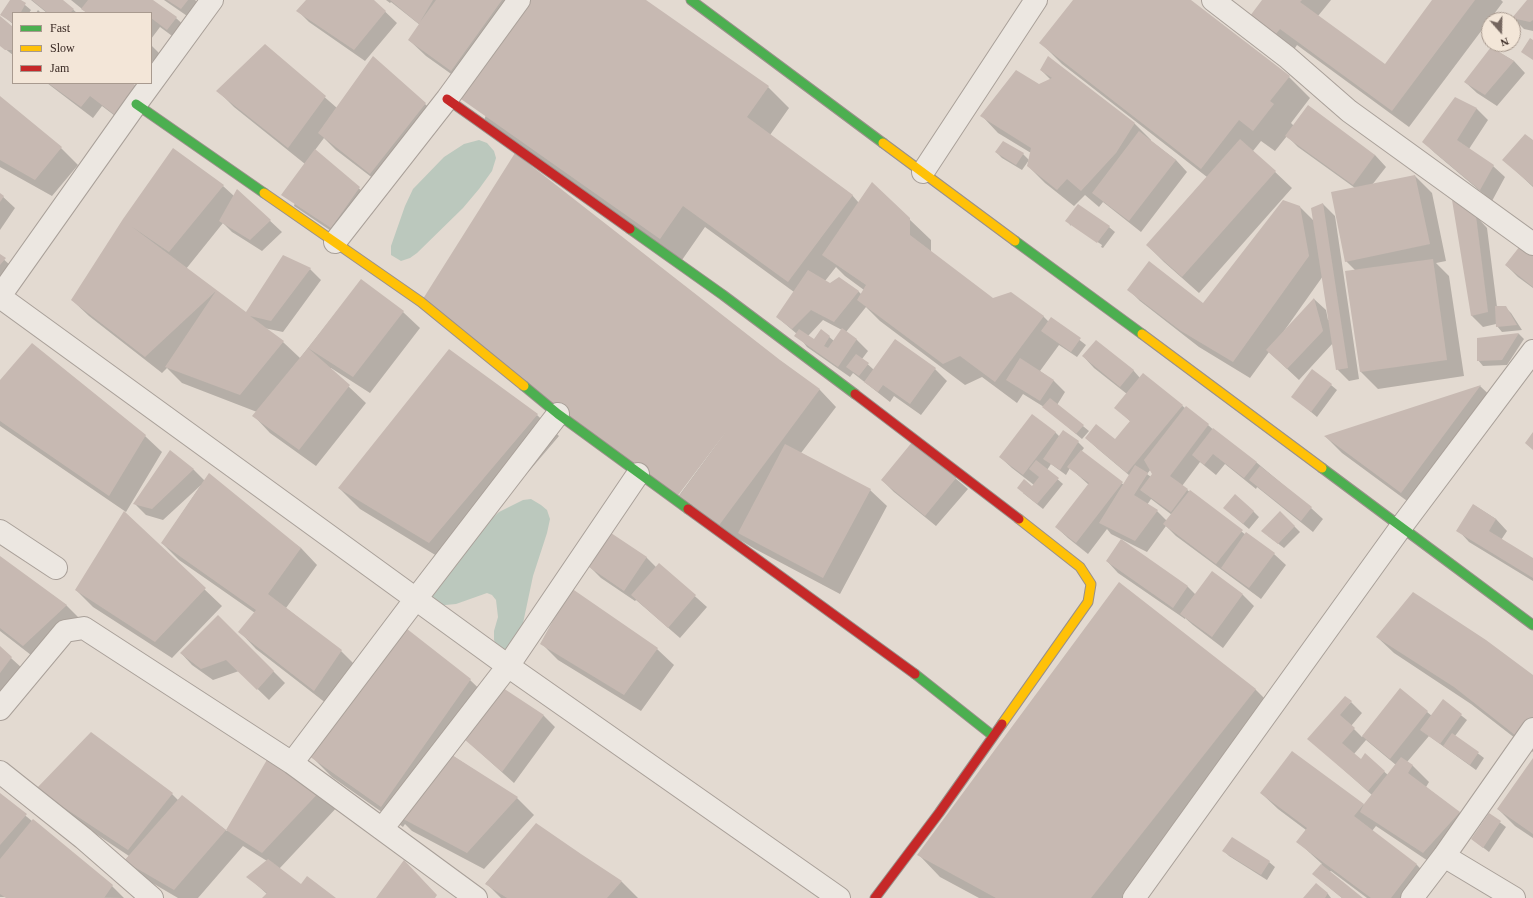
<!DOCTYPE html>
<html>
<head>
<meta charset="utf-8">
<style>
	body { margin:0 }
	#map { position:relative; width:1533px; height:898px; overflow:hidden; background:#e3dad1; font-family:"Times New Roman",serif }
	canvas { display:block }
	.legend { position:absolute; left:12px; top:12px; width:140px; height:72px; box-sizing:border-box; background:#f3e6d8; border:1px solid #a89a8f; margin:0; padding:5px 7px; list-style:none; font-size:12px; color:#382822 }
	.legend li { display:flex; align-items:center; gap:8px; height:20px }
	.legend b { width:20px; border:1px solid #a89a8f }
	.north { position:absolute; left:1481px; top:12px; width:40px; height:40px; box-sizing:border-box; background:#f3e6d8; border:1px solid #a89a8f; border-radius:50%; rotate:160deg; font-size:11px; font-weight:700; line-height:16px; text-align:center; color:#382822 }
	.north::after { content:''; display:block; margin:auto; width:14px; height:18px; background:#74665f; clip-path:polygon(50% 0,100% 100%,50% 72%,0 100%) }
</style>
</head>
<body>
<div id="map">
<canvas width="1533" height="898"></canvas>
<ul class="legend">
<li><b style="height:5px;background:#4caf50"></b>Fast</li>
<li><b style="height:5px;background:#ffc107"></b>Slow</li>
<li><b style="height:5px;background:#c62828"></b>Jam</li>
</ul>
<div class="north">N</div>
</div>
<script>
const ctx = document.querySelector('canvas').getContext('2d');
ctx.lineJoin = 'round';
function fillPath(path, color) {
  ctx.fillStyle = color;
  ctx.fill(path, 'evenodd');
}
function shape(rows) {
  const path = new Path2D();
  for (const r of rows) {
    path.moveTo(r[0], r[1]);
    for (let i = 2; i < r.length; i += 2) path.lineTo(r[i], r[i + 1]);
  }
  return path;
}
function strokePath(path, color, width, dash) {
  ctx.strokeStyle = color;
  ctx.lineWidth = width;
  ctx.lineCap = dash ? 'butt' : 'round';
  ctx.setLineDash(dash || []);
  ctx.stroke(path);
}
fillPath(shape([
	[479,140,487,143,494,151,496,158,492,171,479,189,463,208,417,253,410,258,401,261,391,255,391,246,405,206,413,189,444,157,464,144],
	[531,499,541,505,547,510,550,519,547,533,533,576,522,628,506,650,496,644,494,640,494,631,498,617,496,600,492,595,487,593,456,604,435,606,422,580,499,512,523,500]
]), '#bbc8bd');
fillPath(shape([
	[11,0,19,0,31,10,29,13,13,13,13,24,2,15],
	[31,0,62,0,77,13,47,13],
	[71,0,151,0,176,18,188,29,179,41,160,27,151,39,151,13,87,13],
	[164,0,195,0,202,7,193,20],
	[308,0,373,0,397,23,365,61,309,22,298,11],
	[386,0,513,0,468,86,426,56,409,40,420,25,391,2,390,3],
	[533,0,644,0,768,87,789,108,770,135,852,195,859,203,909,219,931,240,931,252,993,299,1043,316,1049,322,1051,318,1086,345,1077,357,1059,345,1040,371,1054,381,1065,392,1057,405,1089,431,1082,439,1044,407,1023,394,1017,403,982,377,965,385,880,321,866,307,846,332,857,340,868,351,862,359,874,370,895,340,935,369,947,381,921,415,894,396,890,402,853,373,850,377,807,347,797,334,777,317,794,292,705,227,682,260,484,120],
	[836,267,845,276,864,290,862,295,858,291,830,284,825,281],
	[823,320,842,330,834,341,821,330,814,340,808,336],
	[1074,0,1190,0,1289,77,1310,98,1291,123,1294,126,1375,155,1386,167,1372,185,1415,176,1432,193,1446,261,1436,263,1449,276,1464,376,1378,389,1361,372,1356,271,1346,261,1355,188,1298,147,1287,136,1275,151,1261,141,1253,151,1292,188,1199,293,1164,262,1147,245,1207,177,1062,64,1041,43],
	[1263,0,1331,0,1318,16,1385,65,1434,0,1501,0,1503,2,1409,127,1297,45,1293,51,1268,32],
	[1528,0,1533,0,1533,31,1524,29,1513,18],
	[38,10,41,13,36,13],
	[0,17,13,28,13,55,0,45],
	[151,45,162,56,157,64,151,60],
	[265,45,337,108,425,104,442,120,387,189,336,150,324,138,315,150,371,199,343,239,294,206,305,164,234,107,218,91],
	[1492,48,1514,61,1525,73,1497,106,1477,93,1465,82],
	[1041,70,1135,124,1151,140,1151,141,1176,160,1187,172,1141,232,1103,202,1099,207,1085,195,1074,206,1045,183,1028,166,1031,153,998,133,982,116,1039,85,1051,80],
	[47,83,131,83,127,125,102,106,93,118],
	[0,98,61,148,78,165,52,196,0,167],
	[1455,98,1477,109,1488,120,1469,149,1493,166,1505,177,1492,201,1435,153,1424,142],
	[1533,141,1533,187,1504,160],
	[996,152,1023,154,1029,160,1022,170,1002,158],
	[223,186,234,196,237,190,282,232,262,251,232,232,223,223,186,269,246,314,310,269,321,280,283,332,264,328,283,342,300,358,361,281,403,312,420,328,370,393,331,368,330,369,366,403,316,466,270,433,254,416,257,412,182,383,167,368,162,373,89,316,72,300,124,220],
	[0,194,15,208,0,230],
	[1453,202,1476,216,1487,228,1497,307,1505,307,1511,313,1522,330,1502,332,1497,326,1496,324,1483,327,1472,316],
	[1323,204,1335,216,1359,379,1349,381,1337,369,1333,343,1299,380,1269,352,1250,378,1199,347,1140,301,1129,290,1203,304,1299,206,1314,221],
	[1323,276,1330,319,1328,320,1326,310,1314,299,1285,331,1284,331],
	[1067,221,1109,227,1115,232,1103,248,1101,247,1102,245,1071,224,1071,226],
	[0,256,22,276,0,301],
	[1533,258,1533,288,1518,277,1506,265],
	[1519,334,1524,339,1507,365,1483,366,1478,360,1478,339],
	[1083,356,1133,370,1140,378,1143,374,1185,408,1208,425,1216,432,1256,462,1311,508,1323,519,1313,532,1257,487,1256,489,1225,464,1216,475,1200,462,1182,486,1246,535,1274,554,1286,565,1261,599,1176,536,1166,526,1147,552,1111,534,1107,529,1088,554,1068,538,1056,527,1089,485,1070,468,1066,475,1051,464,1047,470,1063,484,1043,509,1023,493,1034,485,1012,468,1000,457,1055,432,1060,437,1063,432,1078,442,1084,448,1081,452,1124,485,1130,476,1098,449,1086,438,1115,441,1131,422,1116,408,1127,394,1094,368],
	[1151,469,1153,474,1151,477,1147,474],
	[1151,499,1172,515,1167,521,1157,511,1147,505],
	[779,360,820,390,836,407,801,453,870,490,887,506,840,594,755,549,675,501],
	[0,382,145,436,162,452,126,512,0,426],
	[1331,385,1337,390,1317,417,1293,397],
	[1480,386,1497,402,1418,509,1342,453,1326,437],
	[537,415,559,436,450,564,360,509,339,488],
	[914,443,968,489,936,526,894,492,882,480],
	[170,452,194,470,205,481,301,548,317,565,286,608,341,651,358,668,331,707,256,649,240,632,255,613,179,560,162,543,201,485,163,520,146,515,135,504],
	[1474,505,1496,519,1507,531,1501,540,1533,560,1533,581,1469,542,1458,530],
	[1253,511,1259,517,1249,529,1230,513],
	[1280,512,1300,532,1284,548,1268,536],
	[124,513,222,606,172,658,93,607,76,590],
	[1121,541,1188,587,1196,595,1212,572,1243,595,1254,606,1223,648,1193,625,1185,618,1185,619,1118,573,1107,561],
	[0,557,66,605,83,622,40,662,0,631],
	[646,557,656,567,659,564,707,607,680,638,636,600,635,601,601,578,590,567],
	[218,616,285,683,269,700,239,671,213,680,192,665,181,653],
	[402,627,470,680,492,701,503,690,544,716,555,727,514,783,465,739,453,756,517,798,534,815,484,869,412,831,405,824,403,827,332,777,311,756],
	[1377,637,1533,677,1533,752,1471,704,1394,653],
	[542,644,657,649,674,665,641,711,558,660],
	[0,648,23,669,0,698],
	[1255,689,1276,710,1129,898,979,898,940,877,919,855],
	[1400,690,1432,716,1443,701,1467,720,1455,736,1484,758,1476,770,1429,736,1407,762,1413,766,1429,782,1426,787,1460,813,1476,830,1440,869,1376,826,1372,831,1417,865,1433,882,1421,898,1367,898,1331,871,1329,872,1361,898,1342,898,1313,874,1322,864,1298,842,1306,830,1278,809,1261,793,1363,804,1365,806,1372,795,1309,739,1351,702,1362,713,1351,726,1362,737],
	[1366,740,1396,765,1388,775,1365,755,1361,760,1354,754],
	[268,760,340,804,279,869,301,885,334,898,264,898,267,894,248,877,267,861,243,846,198,898,178,898,142,877,125,860,129,856,54,806,37,789,172,794,178,800,182,797,227,831],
	[1533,760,1533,838,1515,826,1498,809],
	[0,795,112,886,124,898,0,897],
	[1489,814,1506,827,1489,852,1472,839],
	[536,825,622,882,638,898,501,898,486,883],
	[1224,851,1269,862,1275,867,1267,880,1229,856],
	[1317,885,1328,894,1331,898,1305,898]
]), '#0003');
fillPath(shape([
	[10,0,21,0,26,3,21,12,23,13,13,13,13,23,0,15],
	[32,0,63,0,74,9,70,13,48,13],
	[88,0,153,0,177,17,167,30,151,18,151,13,87,13,81,9],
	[167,0,188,0,181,9],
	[306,0,374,0,386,11,354,50,296,11],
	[390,0,433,0,420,22,436,0,502,0,451,71,408,40,419,24],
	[531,0,646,0,769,86,747,117,853,195,788,282,683,206,660,239,461,99],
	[1073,0,1191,0,1290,76,1270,101,1274,104,1253,131,1239,120,1201,169,1039,43],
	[1262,0,1302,0,1300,2,1385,64,1432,0,1475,0,1392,111,1280,29,1275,35,1250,16],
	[1527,0,1533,0,1533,20,1530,22,1512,18],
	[0,16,13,27,13,50,5,50,0,46],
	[1530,38,1533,40,1533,60,1521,52],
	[265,44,326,96,288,148,216,91],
	[1491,47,1514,61,1485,95,1464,82],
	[373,56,426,103,370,174,318,133],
	[1048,56,1135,123,1116,153,1081,191,1067,179,1057,190,1027,166,1031,148,980,116,1016,70,1039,84,1052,78,1040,70],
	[48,83,132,83,137,86,115,115,90,96,81,107],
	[0,96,62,147,35,180,0,160],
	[1455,97,1477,108,1457,140,1494,165,1480,190,1422,142],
	[1308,105,1375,155,1353,185,1285,136],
	[1139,131,1176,160,1129,221,1092,193],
	[1525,134,1533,140,1533,186,1502,160],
	[1240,139,1276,171,1182,277,1146,245],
	[1003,141,1024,153,1016,165,995,152],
	[173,148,224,185,169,252,131,226,246,312,283,255,311,268,271,321,250,316,284,341,240,395,165,367,216,291,145,357,71,300,123,219],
	[315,149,360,187,331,228,281,195],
	[515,153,780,360,820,389,717,528,677,499,726,432,676,498,421,302],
	[1415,175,1430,244,1345,262,1331,192],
	[872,182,910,218,910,235,993,298,1011,292,1044,316,995,382,960,356,943,364,857,300,866,285,822,255],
	[237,189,271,220,250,240,219,221],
	[0,193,4,196,0,202],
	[1283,200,1300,206,1309,256,1233,362,1181,331,1127,290,1149,261,1203,303],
	[1452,200,1476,216,1488,312,1471,316],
	[1323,203,1348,368,1336,370,1311,208],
	[1078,204,1110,226,1097,243,1065,221],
	[1520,246,1533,256,1533,287,1505,265],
	[0,254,6,258,0,265],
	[1433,259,1447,360,1360,372,1345,271],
	[808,270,830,283,839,277,859,291,834,322,811,310,792,329,776,317],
	[361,279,404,311,353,377,308,348],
	[1314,298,1323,331,1287,369,1266,350],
	[1495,306,1506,306,1517,325,1496,327],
	[1051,317,1081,338,1071,352,1041,331],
	[842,328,857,339,838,367,794,336,799,329,814,339,821,329,830,336,824,346,828,348],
	[1519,333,1502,360,1477,361,1477,338],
	[895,339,936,368,910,404,883,385,878,392,864,382],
	[1096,340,1134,370,1120,387,1082,356],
	[32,343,146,435,109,496,0,421,0,380],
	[308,348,350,385,299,450,252,416],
	[449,349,538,414,429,543,338,488],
	[856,354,869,363,859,376,846,367],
	[1020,358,1054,380,1040,401,1006,380],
	[1312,369,1332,384,1311,412,1291,397],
	[1143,373,1183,405,1127,473,1085,438,1096,424,1115,439,1130,421,1114,408],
	[1481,385,1401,493,1324,436],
	[1050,398,1084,425,1076,434,1042,407],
	[1186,406,1209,424,1170,476,1188,489,1171,512,1140,490,1152,474,1144,460],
	[1032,414,1056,432,1023,475,999,457],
	[1213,428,1257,462,1244,478,1213,454,1204,465,1192,455],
	[1063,430,1079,441,1060,470,1043,459],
	[1533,432,1533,450,1525,443],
	[913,441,957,477,925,516,881,480],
	[785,444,871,489,823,578,738,533],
	[170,450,194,469,152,509,133,504],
	[1081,450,1123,482,1076,543,1055,527,1089,483,1067,467],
	[1036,460,1059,478,1037,504,1017,488,1024,479,1032,486,1039,477,1029,469],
	[1135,465,1148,473,1134,495,1158,510,1135,541,1099,523],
	[1260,466,1312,507,1301,521,1249,480],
	[209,473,301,548,268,594,342,650,314,691,238,632,256,610,161,543],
	[1190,490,1243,530,1216,564,1163,524],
	[1235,494,1254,511,1243,524,1223,508],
	[1473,504,1496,519,1489,531,1533,558,1533,578,1456,531],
	[124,511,206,588,155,642,75,590],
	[1280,511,1295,526,1278,544,1261,531],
	[1246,532,1275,553,1249,588,1221,568],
	[611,533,647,557,624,591,589,567],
	[1121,539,1188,586,1173,608,1106,561],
	[0,556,67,605,23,646,0,628],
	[659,563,696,595,668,628,631,595],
	[1212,571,1243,594,1212,637,1180,614],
	[1119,582,1256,689,1091,898,996,898,917,855],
	[571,588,658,648,624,695,540,644],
	[1413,592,1486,640,1533,675,1533,722,1520,739,1454,687,1376,637],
	[218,615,274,671,257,690,226,660,201,669,180,653],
	[402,625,471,679,381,807,309,756],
	[0,646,12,657,0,673],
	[503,688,544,715,502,772,464,739],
	[1400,688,1428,711,1390,759,1362,736],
	[1345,696,1352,701,1340,715,1355,728,1342,743,1361,759,1365,753,1385,771,1368,791,1307,739],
	[1443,699,1462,714,1440,744,1420,730],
	[91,732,173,793,128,850,36,789],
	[1452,733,1479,752,1470,765,1443,746],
	[1292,751,1364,804,1354,816,1417,864,1391,898,1371,898,1296,842,1307,828,1260,793],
	[452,755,518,797,467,853,394,814],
	[1401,757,1413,765,1408,773,1460,812,1423,853,1360,812,1364,804],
	[268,758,324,787,262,853,226,830],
	[1533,758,1533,834,1497,809],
	[0,793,27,814,0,845],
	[182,795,226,830,174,890,124,861],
	[1489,813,1501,821,1483,848,1471,839],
	[33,819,113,885,104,898,6,898,0,894,0,859],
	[536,823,581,854,622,881,607,898,507,898,485,884],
	[1232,837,1270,861,1261,875,1222,851],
	[268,859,301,884,307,876,336,898,262,898,267,893,246,877],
	[404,860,437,895,435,898,376,898],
	[1321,864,1363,898,1342,898,1312,874],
	[1316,883,1328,893,1325,898,1303,898]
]), '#c7b9b2');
const street = shape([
	[1213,0,1287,57,1349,111,1533,244],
	[923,172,1036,0],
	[335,242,447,99,519,0],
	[0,296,136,104,212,0],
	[0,297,508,666,839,898],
	[0,531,56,568],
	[0,709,65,631,84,628,292,763,476,898],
	[292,763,415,600,558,414],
	[0,772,83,838,152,898],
	[382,829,508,666,638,474],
	[1444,856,1514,898],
	[1134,898,1401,527,1533,351],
	[1412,898,1444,856,1533,729]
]);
const fast = shape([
	[691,0,883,143],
	[136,104,264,193],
	[630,229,723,295,855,394],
	[1015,241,1142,334],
	[524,386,558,414,688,509],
	[1322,468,1533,625],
	[915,674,992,735]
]);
const slow = shape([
	[883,143,1015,241],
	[264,193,421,302,524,386],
	[1142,334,1322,468],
	[1002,724,1088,602,1091,584,1080,567,1019,519]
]);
const jam = shape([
	[447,99,630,229],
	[855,394,1019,519],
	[688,509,915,674],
	[875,898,939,813,1002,724]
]);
strokePath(street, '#a9a099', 24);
strokePath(fast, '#99908a', 11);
strokePath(slow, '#99908a', 11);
strokePath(jam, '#99908a', 11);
strokePath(street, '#ece7e1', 22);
strokePath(fast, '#4caf50', 9);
strokePath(slow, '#ffc107', 9);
strokePath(jam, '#c62828', 9);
</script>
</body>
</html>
